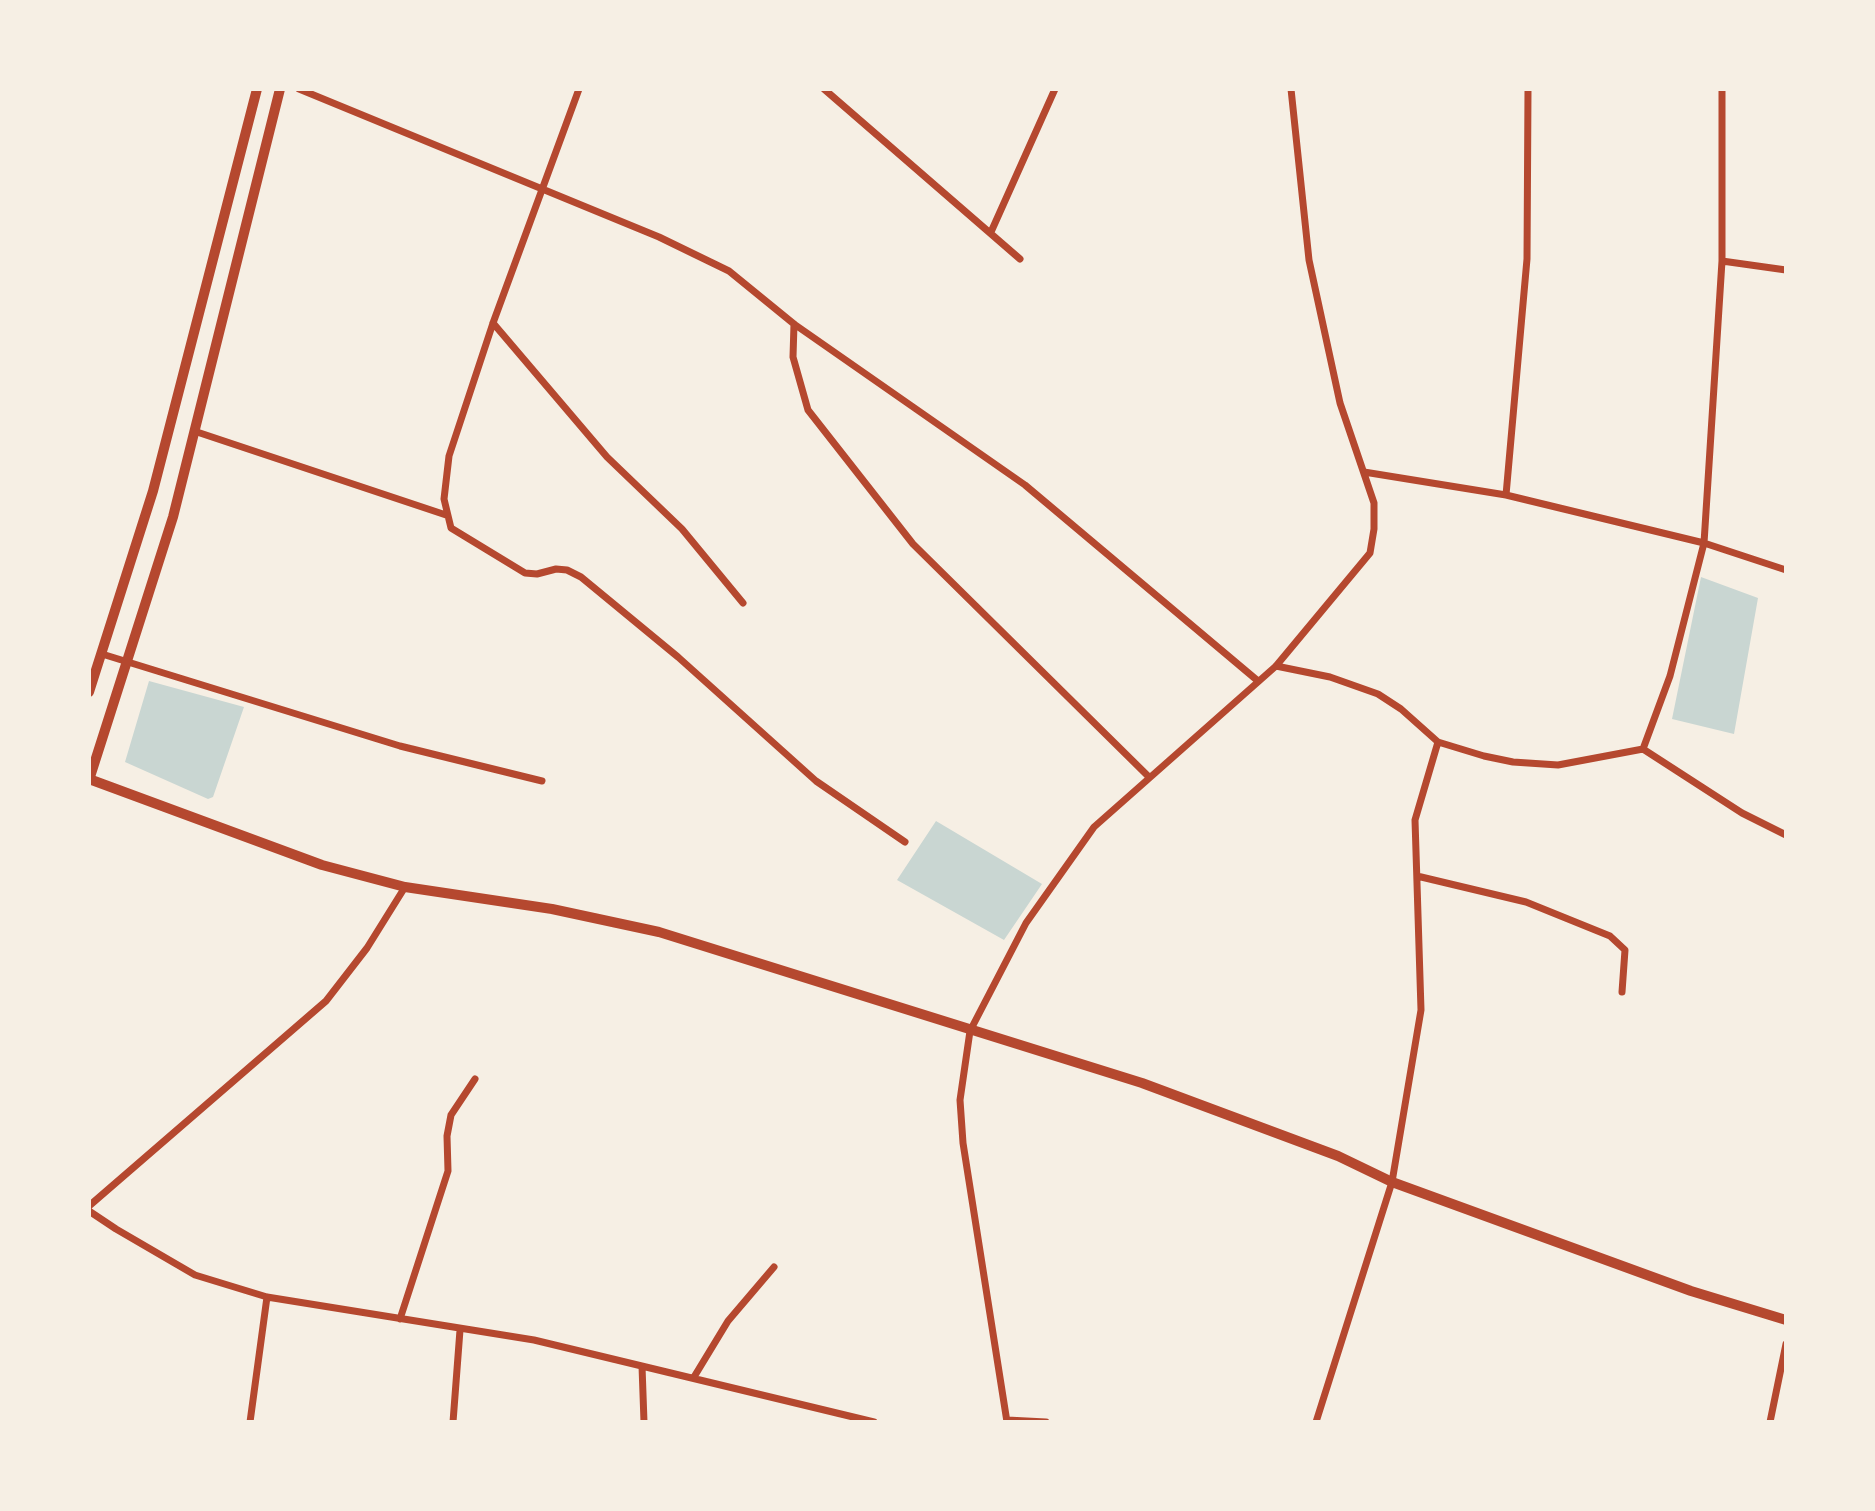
<!DOCTYPE html>
<html>
<head>
<meta charset="utf-8">
<style>
	body { margin:0 }
	#map { position:relative; width:1875px; height:1511px; overflow:hidden; background:#f6efe4; font-family:"Sofia Sans Condensed",sans-serif }
	canvas { display:block }
	.frame { position:absolute; inset:0; border:91px solid #f6efe4; pointer-events:none }
</style>
</head>
<body>
<div id="map">
<canvas width="1875" height="1511"></canvas>
<div class="frame"></div>
</div>
<script>
const ctx = document.querySelector('canvas').getContext('2d');
ctx.lineJoin = 'round';
function fillPath(path, color) {
  ctx.fillStyle = color;
  ctx.fill(path, 'evenodd');
}
function shape(rows) {
  const path = new Path2D();
  for (const r of rows) {
    path.moveTo(r[0], r[1]);
    for (let i = 2; i < r.length; i += 2) path.lineTo(r[i], r[i + 1]);
  }
  return path;
}
function strokePath(path, color, width, dash) {
  ctx.strokeStyle = color;
  ctx.lineWidth = width;
  ctx.lineCap = dash ? 'butt' : 'round';
  ctx.setLineDash(dash || []);
  ctx.stroke(path);
}
fillPath(shape([
	[1701,577,1758,598,1734,734,1672,719],
	[149,681,244,707,213,797,208,799,125,762],
	[936,821,1042,884,1004,940,897,880]
]), '#c9d6d2');
strokePath(shape([
	[299,89,659,237,729,271,794,324,1025,485,1258,681],
	[579,89,493,323,449,456,444,499,451,528,525,573,537,574,556,569,567,570,581,577,678,657,816,781,905,842],
	[824,89,1020,259],
	[991,232,1055,89],
	[1722,261,1786,270],
	[493,323,607,457,682,529,743,603],
	[794,324,793,357,808,410,913,544,1149,777],
	[194,431,446,515],
	[1364,472,1506,495,1704,543,1786,570],
	[1506,495,1527,259,1528,89],
	[102,654,400,746,542,781],
	[1276,666,1330,677,1378,694,1401,709,1438,742,1484,756,1513,762,1558,765,1643,749,1670,676,1704,543,1722,261,1722,89],
	[1643,749,1742,813,1786,835],
	[1417,876,1526,902,1610,936,1625,950,1622,992],
	[89,1206,326,1001,367,948,405,887],
	[89,1211,116,1229,195,1275,267,1297,534,1340,874,1422],
	[400,1319,448,1171,447,1136,451,1115,475,1079],
	[642,1366,644,1422],
	[694,1377,728,1321,774,1267],
	[1007,1420,1046,1422],
	[250,1422,267,1297],
	[453,1422,460,1330],
	[1007,1422,963,1143,960,1100,970,1031,1026,923,1094,827,1276,666,1370,553,1374,529,1374,503,1340,403,1309,260,1291,89],
	[1316,1422,1392,1182,1421,1010,1415,820,1438,742],
	[1770,1422,1786,1344]
]), '#b5482f', 7);
strokePath(shape([
	[89,779,322,865,405,887,552,909,659,932,1142,1083,1338,1156,1392,1182,1691,1291,1786,1320]
]), '#b5482f', 10);
strokePath(shape([
	[89,692,153,491,257,89],
	[89,780,173,517,280,89]
]), '#b5482f', 10);
</script>
</body>
</html>
